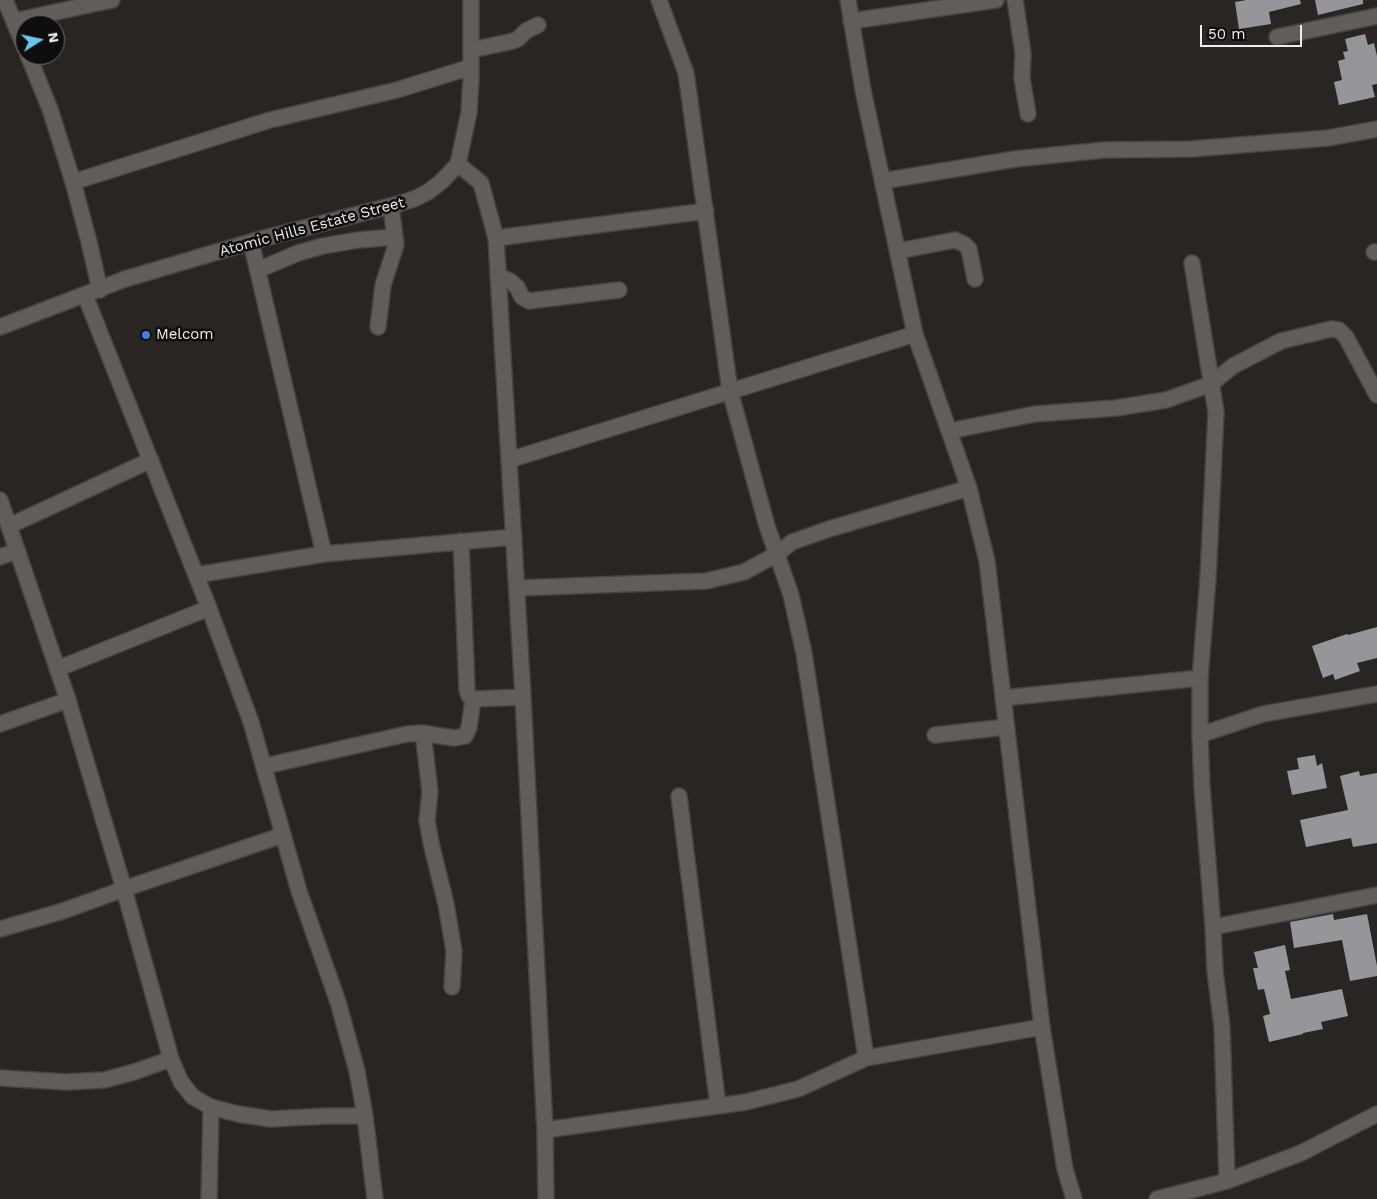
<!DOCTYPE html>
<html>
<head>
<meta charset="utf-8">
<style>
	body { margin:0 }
	#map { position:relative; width:1377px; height:1199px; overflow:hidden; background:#292522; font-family:"Work Sans",sans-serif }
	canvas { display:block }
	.north { position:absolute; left:15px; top:15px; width:50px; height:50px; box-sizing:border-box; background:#100e0d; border:1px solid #696766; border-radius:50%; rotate:80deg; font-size:14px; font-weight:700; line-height:20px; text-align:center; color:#efeceb }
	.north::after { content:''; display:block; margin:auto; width:18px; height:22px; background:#68c4f0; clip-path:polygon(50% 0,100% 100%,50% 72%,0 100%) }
	.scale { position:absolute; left:1200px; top:25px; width:102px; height:22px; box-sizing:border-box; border:2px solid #efeceb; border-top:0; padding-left:6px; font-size:15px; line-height:18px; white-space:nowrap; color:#efeceb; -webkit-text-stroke:4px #100e0d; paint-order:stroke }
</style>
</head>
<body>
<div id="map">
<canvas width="1377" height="1199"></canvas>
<div class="north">N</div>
<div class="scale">50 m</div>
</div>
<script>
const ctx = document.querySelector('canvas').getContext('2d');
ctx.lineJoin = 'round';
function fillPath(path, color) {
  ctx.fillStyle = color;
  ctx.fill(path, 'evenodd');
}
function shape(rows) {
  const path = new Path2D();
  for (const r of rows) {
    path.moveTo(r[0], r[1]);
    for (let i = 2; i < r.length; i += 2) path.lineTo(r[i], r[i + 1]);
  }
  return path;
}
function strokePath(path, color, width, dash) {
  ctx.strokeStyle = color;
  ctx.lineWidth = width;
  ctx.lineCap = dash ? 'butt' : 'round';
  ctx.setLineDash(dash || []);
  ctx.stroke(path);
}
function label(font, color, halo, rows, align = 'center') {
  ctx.font = font + ' "Work Sans",sans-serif';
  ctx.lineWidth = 5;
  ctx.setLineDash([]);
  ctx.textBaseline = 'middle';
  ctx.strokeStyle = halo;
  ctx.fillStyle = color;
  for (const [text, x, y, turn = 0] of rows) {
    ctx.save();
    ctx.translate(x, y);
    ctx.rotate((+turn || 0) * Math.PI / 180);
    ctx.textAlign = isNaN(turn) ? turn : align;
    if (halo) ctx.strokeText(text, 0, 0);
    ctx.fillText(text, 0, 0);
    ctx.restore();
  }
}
fillPath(shape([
	[1246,0,1300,0,1301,4,1269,12,1271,24,1239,29,1235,2],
	[1315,0,1363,0,1363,4,1318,15],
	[1365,34,1368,45,1374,43,1377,56,1377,84,1372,85,1375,97,1339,105,1334,82,1342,80,1338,61,1345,59,1343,52,1348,51,1345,39],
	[1377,627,1377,658,1357,663,1360,671,1335,680,1333,674,1323,678,1312,646,1347,634,1348,635],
	[1315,755,1317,766,1322,763,1327,788,1292,795,1287,771,1299,769,1297,758],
	[1359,771,1360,776,1377,773,1377,843,1353,847,1351,838,1306,847,1300,820,1348,810,1340,776],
	[1333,914,1334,920,1367,914,1377,966,1377,976,1350,981,1342,940,1294,948,1290,922],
	[1285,945,1290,970,1285,971,1291,999,1342,989,1348,1016,1321,1022,1323,1029,1303,1033,1303,1034,1269,1042,1263,1016,1270,1014,1264,989,1258,990,1253,968,1258,968,1254,952]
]), '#95959a');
const minor = shape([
	[5,0,25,48],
	[659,0,686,73,730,391,767,526,791,595,804,653,866,1058],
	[848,0,863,90,915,334,969,488,987,561,1042,1027,1065,1169,1074,1199],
	[1015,0,1023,53,1022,78,1028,114],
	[14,21,112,0],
	[851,21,996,0],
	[1277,37,1377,16],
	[471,50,513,41,518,39,526,31,538,25],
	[28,55,50,109,73,182,89,242,100,290],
	[458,164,481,183,496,238,523,697,545,1130,546,1199],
	[882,181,1015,159,1104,150,1191,149,1328,138,1377,129],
	[73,182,270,120,397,90,471,67],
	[496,238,706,211],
	[251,242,324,554],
	[898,251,955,240,964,244,969,249,975,279],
	[1374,252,1377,252],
	[1192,263,1216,412,1208,578,1200,678,1200,735,1202,787,1213,927,1215,971,1222,1027,1227,1181],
	[258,270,298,253,323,246,358,240,395,237],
	[498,276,510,281,517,287,522,297,529,301,619,290],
	[85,295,209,608,251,722,299,891,338,1002,357,1071,365,1116,375,1199],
	[0,327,125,279,261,239,398,204,414,199,428,192,442,181,458,164,469,112,471,79,471,0],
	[378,327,383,285,396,245,391,206],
	[949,431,1035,414,1116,408,1166,400,1211,384,1233,366,1281,341,1331,329,1339,330,1346,337,1377,395],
	[509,460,915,334],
	[0,500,68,700,124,889,171,1059,181,1082,193,1097,211,1107,238,1114,271,1119,327,1116,365,1116],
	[9,526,151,460],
	[461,541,467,690,469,696,473,699,523,697],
	[0,557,17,551],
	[196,575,324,554,514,537],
	[517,588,706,581,744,572,777,554,792,542,829,529,969,488],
	[57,669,209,608],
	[1003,698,1200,678],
	[0,724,68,700],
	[423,733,430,792,427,820,431,843,446,904,454,951,452,987],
	[935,735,1006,727],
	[1200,735,1263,714,1377,694],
	[265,766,407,734,422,733,454,738,465,736,469,728,473,699],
	[679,796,718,1106],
	[1213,927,1377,895],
	[0,929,63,911,124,889,283,835],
	[0,1078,66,1082,104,1080,134,1072,171,1059],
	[545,1130,746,1102,798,1089,866,1058,1042,1027],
	[209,1199,211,1107],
	[1157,1199,1227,1181,1301,1153,1377,1114]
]);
strokePath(minor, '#474342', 18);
strokePath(minor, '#625d5b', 15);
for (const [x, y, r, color] of [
	[146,335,5,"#3f7fe0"]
]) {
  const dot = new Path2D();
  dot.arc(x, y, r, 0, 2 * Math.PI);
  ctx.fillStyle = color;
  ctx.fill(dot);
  strokePath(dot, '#100e0d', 2);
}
label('15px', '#efeceb', '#100e0d', [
	["Atomic Hills Estate Street",312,227,-15]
]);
label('15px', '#efeceb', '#100e0d', [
	["Melcom",156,335]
], 'left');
</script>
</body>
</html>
